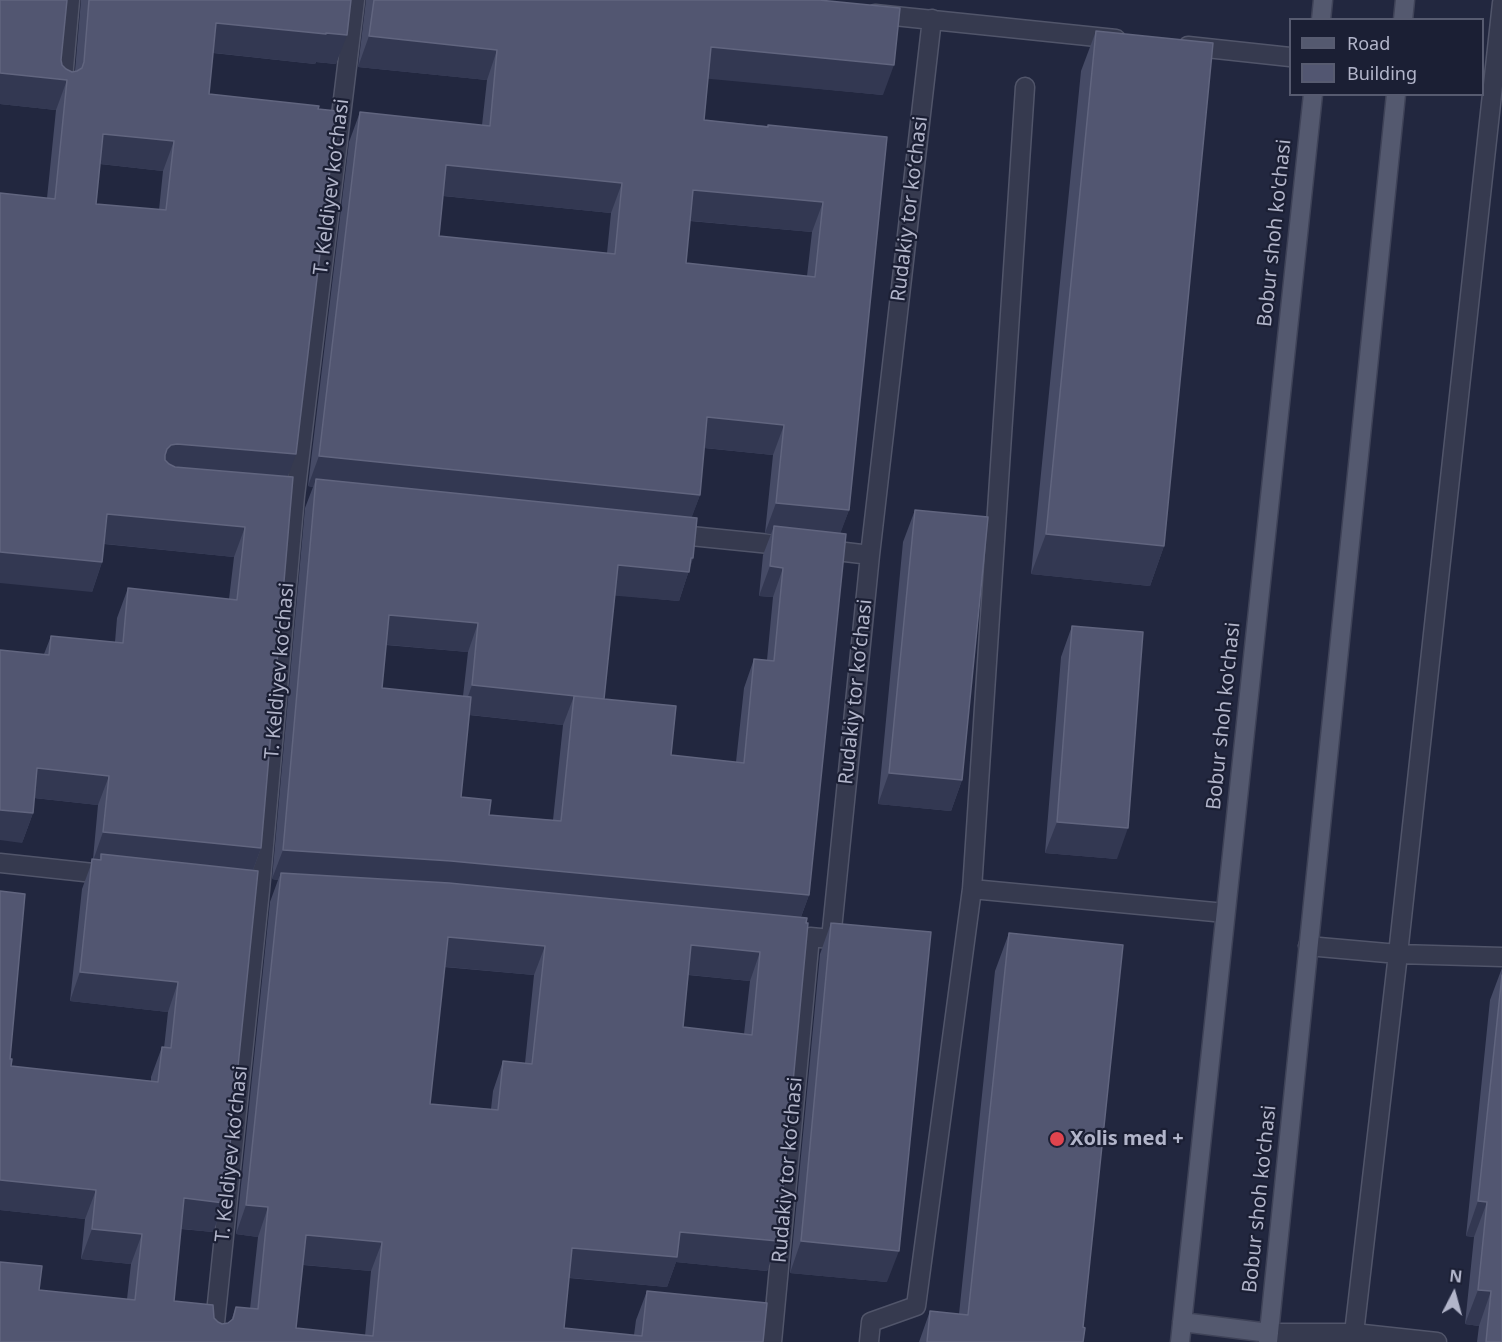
<!DOCTYPE html>
<html>
<head>
<meta charset="utf-8">
<style>
	body { margin:0 }
	#map { position:relative; width:1502px; height:1342px; overflow:hidden; background:#22273f; font-family:"Noto Sans",sans-serif }
	canvas { display:block }
	.legend { position:absolute; left:1289px; top:18px; width:195px; height:78px; box-sizing:border-box; background:#1b1f34; border:2px solid #575b70; margin:0; padding:8px 10px; list-style:none; font-size:18px; color:#b2b5ca }
	.legend li { display:flex; align-items:center; gap:12px; height:30px }
	.legend b { width:30px; border:2px solid #575b70 }
	.north { position:absolute; left:1424px; top:1264px; width:60px; height:60px; -webkit-text-stroke:4px #1b1f34; paint-order:stroke; rotate:6deg; font-size:16px; font-weight:700; line-height:24px; text-align:center; color:#b2b5ca }
	.north::after { content:''; display:block; margin:auto; width:21px; height:27px; background:#b2b5ca; clip-path:polygon(50% 0,100% 100%,50% 72%,0 100%) }
</style>
</head>
<body>
<div id="map">
<canvas width="1502" height="1342"></canvas>
<ul class="legend">
<li><b style="height:8px;background:#54596f"></b>Road</li>
<li><b style="height:16px;background:#525671"></b>Building</li>
</ul>
<div class="north">N</div>
</div>
<script>
const ctx = document.querySelector('canvas').getContext('2d');
ctx.lineJoin = 'round';
function shape(rows) {
  const path = new Path2D();
  for (const r of rows) {
    path.moveTo(r[0], r[1]);
    for (let i = 2; i < r.length; i += 2) path.lineTo(r[i], r[i + 1]);
  }
  return path;
}
function strokePath(path, color, width, dash) {
  ctx.strokeStyle = color;
  ctx.lineWidth = width;
  ctx.lineCap = dash ? 'butt' : 'round';
  ctx.setLineDash(dash || []);
  ctx.stroke(path);
}
function fillPath(path, color) {
  ctx.fillStyle = color;
  ctx.fill(path, 'evenodd');
}
function label(font, color, halo, rows, align = 'center') {
  ctx.font = font + ' "Noto Sans",sans-serif';
  ctx.lineWidth = 4.5;
  ctx.setLineDash([]);
  ctx.textBaseline = 'middle';
  ctx.strokeStyle = halo;
  ctx.fillStyle = color;
  for (const [text, x, y, turn = 0] of rows) {
    ctx.save();
    ctx.translate(x, y);
    ctx.rotate((+turn || 0) * Math.PI / 180);
    ctx.textAlign = isNaN(turn) ? turn : align;
    if (halo) ctx.strokeText(text, 0, 0);
    ctx.fillText(text, 0, 0);
    ctx.restore();
  }
}
const minor = shape([
	[875,14,1116,39],
	[1188,46,1290,57],
	[62,90,70,0],
	[671,534,790,546],
	[820,549,870,555],
	[0,863,112,875],
	[972,889,1225,913],
	[1308,946,1398,954,1502,957],
	[1269,1333,1354,1333,1437,1342],
	[213,1342,260,890,295,496,355,0],
	[772,1342,810,937,831,939,870,555,932,19],
	[869,1342,871,1322,916,1306,972,889,1025,87],
	[1353,1342,1398,954,1502,3]
]);
const major = shape([
	[1321,20,1323,0],
	[1403,20,1405,0],
	[1182,1322,1269,1333],
	[1180,1342,1313,94],
	[1268,1342,1396,94]
]);
strokePath(minor, '#51556a', 21);
strokePath(major, '#3f4358', 21);
strokePath(minor, '#363a4f', 18);
strokePath(major, '#54596f', 18);
fillPath(shape([
	[0,0,61,60,62,65,66,69,72,72,75,71,81,0,351,0,336,64,316,62,315,64,213,53,209,94,288,476,261,848,253,870,224,1203,213,1232,181,1229,174,1301,214,1318,218,1322,222,1324,228,1323,231,1321,236,1307,250,1309,258,1237,236,1234,270,902,278,880,272,879,305,508,313,487,308,486,349,142,360,112,482,125,487,80,358,67,366,0,819,0,883,95,708,78,704,120,887,137,849,510,840,533,809,895,801,917,778,1241,767,1271,676,1262,667,1287,569,1278,564,1328,634,1335,636,1320,647,1291,763,1342,0,1342,39,1290,127,1299,131,1264,81,1259,85,1219,0,1210,10,1059,11,1066,151,1081,151,1077,162,1047,164,1048,168,1012,70,1001,82,889,93,859,98,805,34,798,33,813,22,843,44,654,51,636,115,642,117,618,128,588,229,599,234,557,104,544,102,562,92,592,47,198,56,110,0,104],
	[100,164,163,171,159,210,96,204],
	[443,196,611,213,607,253,439,236],
	[690,221,812,232,807,276,686,263],
	[704,448,773,455,765,533,771,534,763,555,759,596,773,597,767,660,754,659,744,688,736,762,671,755,604,699,615,595,679,601,693,558,691,518,700,495],
	[386,645,468,652,463,696,382,688],
	[469,715,563,725,553,820,489,815,461,797],
	[444,967,534,975,525,1063,503,1061,493,1091,491,1109,430,1104],
	[688,975,750,981,744,1034,683,1027],
	[303,1265,371,1271,365,1336,296,1328],
	[1096,31,1164,546,1150,586,1031,574,1081,71],
	[915,510,962,780,951,811,878,804,903,542],
	[1072,626,1117,859,1045,853,1061,657],
	[831,923,887,1282,790,1273,820,954],
	[1009,933,1083,1327,1083,1342,919,1342,930,1311,959,1314,995,971],
	[1502,968,1502,1342,1477,1342,1479,1326,1465,1324,1474,1237,1466,1236,1490,1000]
]), '#464b66');
fillPath(shape([
	[216,23,326,33,347,35,336,64,316,62,315,64,206,52],
	[369,36,497,50,487,80,358,67],
	[711,47,894,65,883,95,700,78],
	[0,73,67,80,56,110,0,104],
	[103,134,174,141,163,171,92,163],
	[446,165,622,183,611,213,435,195],
	[693,190,823,202,812,232,682,220],
	[707,417,784,425,773,455,696,447],
	[177,444,296,454,285,484,156,478,167,449,171,445],
	[319,456,700,495,689,525,316,479,313,487,308,486],
	[776,503,849,510,838,540,774,526,771,534,765,533],
	[107,514,245,527,234,557,97,543],
	[1046,534,1164,546,1150,586,1031,574],
	[0,552,102,562,92,592,0,583],
	[691,558,693,558,679,601,607,595,618,565],
	[770,566,783,568,773,597,759,596],
	[389,615,478,623,468,652,379,644],
	[472,685,604,699,574,696,563,725,462,714],
	[37,768,109,776,98,805,26,797],
	[889,773,962,780,951,811,878,804],
	[0,810,33,813,22,843,0,840],
	[1057,822,1128,828,1117,859,1045,853],
	[103,832,261,848,250,878,101,854,99,862,93,861],
	[283,850,451,861,809,895,798,925,281,873,278,880,272,879],
	[448,937,545,946,534,975,437,966],
	[691,945,760,952,750,981,681,974],
	[80,972,178,982,168,1012,70,1001],
	[0,1180,96,1190,85,1219,0,1210],
	[184,1198,224,1203,213,1232,174,1228],
	[1478,1201,1487,1202,1474,1237,1466,1236],
	[246,1205,268,1207,258,1237,236,1234],
	[92,1229,142,1234,131,1264,81,1259],
	[680,1232,778,1241,767,1271,676,1262,667,1287,562,1277,572,1248],
	[306,1235,382,1242,371,1271,295,1264],
	[801,1241,899,1251,887,1282,790,1273],
	[1478,1290,1491,1291,1479,1326,1465,1324]
]), '#333852');
const building = shape([
	[0,0,67,0,61,60,62,65,66,69,72,72,77,71,82,68,84,62,89,0,351,0,347,35,326,33,326,34,216,23,209,94,319,106,318,109,337,111,296,454,177,444,171,445,167,449,165,455,165,460,169,464,175,467,293,477,261,848,103,832,109,776,37,768,33,813,0,810,0,650,49,655,51,636,123,643,128,588,237,600,245,527,107,514,102,562,0,552,0,193,55,199,67,80,0,73,0,0],
	[103,134,174,141,166,210,96,204,103,134],
	[374,0,819,0,900,8,894,65,711,47,704,120,768,127,768,125,887,137,849,510,776,503,784,425,707,417,700,495,319,456,360,112,490,126,497,50,369,36,374,0],
	[446,165,622,183,615,254,439,236,446,165],
	[693,190,823,202,815,277,686,263,693,190],
	[1096,31,1213,43,1164,546,1046,534,1096,31],
	[316,479,697,518,693,558,691,558,689,572,618,565,604,699,676,706,671,755,744,763,754,659,774,661,783,568,770,566,774,526,846,534,809,895,451,861,283,850,316,479],
	[389,615,478,623,472,685,604,699,574,696,561,821,489,815,491,800,461,797,471,697,382,688,389,615],
	[915,510,988,517,962,780,889,773,915,510],
	[1072,626,1143,632,1128,828,1057,822,1072,626],
	[101,854,258,871,224,1203,184,1198,174,1301,213,1305,214,1318,218,1322,222,1324,228,1323,233,1319,236,1307,258,1309,268,1207,246,1205,281,873,449,883,807,918,806,923,808,923,778,1241,680,1232,677,1257,572,1248,564,1328,642,1336,647,1291,767,1303,763,1342,0,1342,0,1262,42,1266,39,1290,135,1300,142,1234,92,1229,96,1190,0,1180,0,891,25,894,10,1059,12,1059,11,1066,158,1082,162,1047,171,1048,178,982,80,972,92,859,101,860,101,854],
	[448,937,545,946,532,1064,503,1061,498,1110,430,1104,448,937],
	[691,945,760,952,752,1035,683,1027,691,945],
	[306,1235,382,1242,373,1336,296,1328,306,1235],
	[831,923,931,932,899,1251,801,1241,831,923],
	[1009,933,1123,945,1083,1327,1085,1328,1083,1342,927,1342,930,1311,968,1315,1009,933],
	[1502,975,1502,1342,1486,1342,1491,1291,1478,1290,1487,1202,1478,1201,1502,975]
]);
fillPath(building, '#525671');
strokePath(building, '#61657f', 1.5);
for (const [x, y, r, color] of [
	[1057,1139,8,"#e0444e"]
]) {
  const dot = new Path2D();
  dot.arc(x, y, r, 0, 2 * Math.PI);
  ctx.fillStyle = color;
  ctx.fill(dot);
  strokePath(dot, '#1b1f34', 2);
}
label('20px', '#b2b5ca', '#1b1f34', [
	["T. Keldiyev koʻchasi",332,187,-83],
	["Rudakiy tor koʻchasi",910,209,-83],
	["Bobur shoh ko'chasi",1275,233,-84],
	["T. Keldiyev koʻchasi",280,671,-85],
	["Rudakiy tor koʻchasi",856,692,-84],
	["Bobur shoh ko'chasi",1224,716,-84],
	["T. Keldiyev koʻchasi",232,1154,-84],
	["Rudakiy tor koʻchasi",788,1170,-85],
	["Bobur shoh ko'chasi",1260,1199,-84]
]);
label('bold 20px', '#b2b5ca', '#1b1f34', [
	["Xolis med +",1070,1139]
], 'left');
</script>
</body>
</html>
